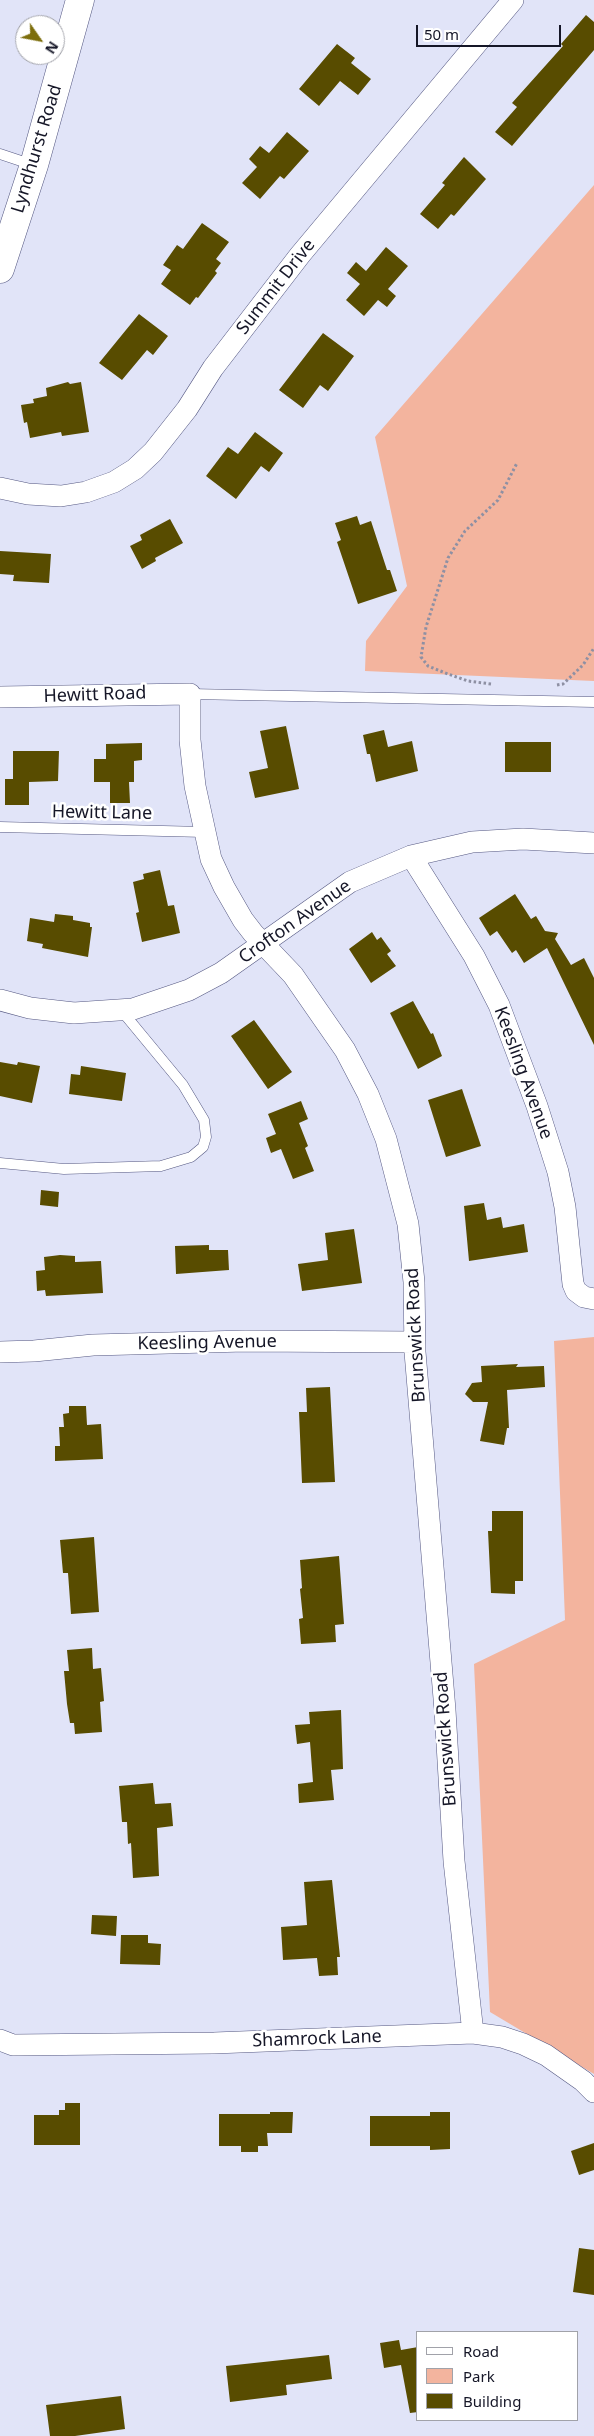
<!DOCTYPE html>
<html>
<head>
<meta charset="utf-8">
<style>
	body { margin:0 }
	#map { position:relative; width:594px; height:2436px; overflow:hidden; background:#e1e4f8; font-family:"Noto Sans",sans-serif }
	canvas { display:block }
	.legend { position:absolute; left:416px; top:2331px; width:162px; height:90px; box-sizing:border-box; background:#fff; border:1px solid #a1a2a9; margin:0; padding:6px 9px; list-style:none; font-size:15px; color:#151627 }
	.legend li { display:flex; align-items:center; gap:10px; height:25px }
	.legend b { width:25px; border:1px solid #a1a2a9 }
	.north { position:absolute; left:15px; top:15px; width:50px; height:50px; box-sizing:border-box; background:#fff; border:1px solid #a1a2a9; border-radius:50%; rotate:123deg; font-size:14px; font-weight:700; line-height:20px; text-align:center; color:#151627 }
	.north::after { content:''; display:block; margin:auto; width:18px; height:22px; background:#7d6e0c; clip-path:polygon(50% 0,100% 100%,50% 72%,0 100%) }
	.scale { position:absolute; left:416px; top:25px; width:145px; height:22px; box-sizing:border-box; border:2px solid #151627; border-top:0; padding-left:6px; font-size:15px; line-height:18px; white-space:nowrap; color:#151627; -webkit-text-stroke:4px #fff; paint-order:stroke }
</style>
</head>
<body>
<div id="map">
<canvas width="594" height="2436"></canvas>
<ul class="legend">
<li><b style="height:6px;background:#fff"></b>Road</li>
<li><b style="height:14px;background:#f3b49e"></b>Park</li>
<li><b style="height:14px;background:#584c00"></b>Building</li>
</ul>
<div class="north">N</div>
<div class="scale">50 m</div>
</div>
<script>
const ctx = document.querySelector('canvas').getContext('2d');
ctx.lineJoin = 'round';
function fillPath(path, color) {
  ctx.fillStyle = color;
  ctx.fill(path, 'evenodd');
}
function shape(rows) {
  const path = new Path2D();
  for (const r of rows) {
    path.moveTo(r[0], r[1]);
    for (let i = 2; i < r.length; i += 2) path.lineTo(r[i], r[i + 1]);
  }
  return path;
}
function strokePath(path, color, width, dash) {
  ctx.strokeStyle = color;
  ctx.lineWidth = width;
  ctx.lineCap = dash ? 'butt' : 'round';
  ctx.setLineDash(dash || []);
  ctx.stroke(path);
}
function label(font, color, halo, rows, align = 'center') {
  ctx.font = font + ' "Noto Sans",sans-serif';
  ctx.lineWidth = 5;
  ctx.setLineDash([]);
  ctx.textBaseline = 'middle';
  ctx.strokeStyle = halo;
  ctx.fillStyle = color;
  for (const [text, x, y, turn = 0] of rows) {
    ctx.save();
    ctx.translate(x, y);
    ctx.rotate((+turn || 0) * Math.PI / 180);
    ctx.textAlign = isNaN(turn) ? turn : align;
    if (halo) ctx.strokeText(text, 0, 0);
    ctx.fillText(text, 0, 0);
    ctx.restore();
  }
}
fillPath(shape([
	[594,185,594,681,365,671,366,641,407,586,375,437],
	[594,1337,594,2074,490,2012,474,1664,565,1620,554,1341]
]), '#f3b49e');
fillPath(shape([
	[586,15,594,22,594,50,512,146,495,132,517,107,512,103,563,46,561,44],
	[337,44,355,58,351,63,371,79,358,95,340,81,319,106,299,89],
	[287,132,309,151,284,179,280,176,260,199,242,183,257,167,249,159,260,146,269,153],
	[464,157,486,179,454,216,451,214,438,229,420,214,445,185,442,183],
	[202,223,229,242,216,259,221,263,215,271,217,273,198,298,196,297,190,305,161,284,171,270,163,265,177,245,183,249],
	[386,247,408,266,388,289,396,296,387,307,378,300,364,316,346,300,360,284,347,273,356,262,366,271],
	[139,314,168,336,153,355,147,350,122,380,99,363],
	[323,333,354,356,328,391,320,385,303,408,279,390],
	[68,382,70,384,81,382,89,432,62,436,61,432,30,438,27,422,24,423,21,405,34,403,33,399,47,396,46,388],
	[255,432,283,453,269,472,261,466,236,499,206,476,228,447,238,454],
	[357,516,360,525,371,521,387,570,390,570,397,591,358,604,337,542,341,540,335,523],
	[170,519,183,543,155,558,156,561,142,569,130,546,142,540,140,535],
	[0,551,51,554,49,583,13,581,14,575,0,574],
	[286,726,299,789,255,798,249,772,268,768,260,731],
	[384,730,388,747,412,741,418,771,376,782,370,754,367,754,363,735],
	[505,742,551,742,551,772,505,772],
	[142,743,142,760,134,761,134,782,129,782,130,803,110,803,110,782,94,782,94,759,106,759,106,744],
	[13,751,59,751,58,781,29,782,29,805,5,805,5,779,13,779],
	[160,870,168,906,174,905,180,933,142,942,136,913,139,912,133,882,144,879,143,874],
	[515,894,531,919,536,916,545,931,558,933,555,939,571,965,584,958,594,978,594,1045,547,948,524,963,516,950,512,953,497,931,490,936,479,918],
	[55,914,73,916,73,920,90,923,90,927,92,927,88,957,42,948,43,944,27,941,30,918,54,922],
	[372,932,377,940,381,937,391,951,387,954,396,966,371,983,349,949],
	[413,1001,431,1034,433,1033,442,1056,418,1069,390,1013],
	[254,1020,292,1072,268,1089,231,1036],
	[0,1062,17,1065,18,1062,40,1066,32,1103,0,1096],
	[81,1066,126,1073,122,1101,69,1094,71,1074,80,1075],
	[462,1089,481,1146,446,1157,428,1100],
	[301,1101,308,1119,299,1123,308,1146,305,1148,314,1171,293,1179,281,1149,271,1153,266,1138,276,1134,268,1114],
	[41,1190,59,1192,58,1207,40,1205],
	[484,1203,487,1220,501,1217,503,1228,524,1224,528,1252,469,1261,464,1206],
	[354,1229,362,1283,302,1291,298,1264,328,1260,325,1233],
	[209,1245,209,1250,228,1250,229,1270,176,1274,175,1246],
	[60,1255,75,1256,75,1262,101,1261,103,1293,46,1296,45,1290,37,1291,36,1271,45,1270,44,1257],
	[518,1364,516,1367,544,1366,545,1387,507,1390,509,1428,507,1428,504,1445,480,1441,488,1402,473,1402,465,1394,472,1383,482,1382,481,1366],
	[330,1387,335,1482,302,1483,299,1412,307,1412,306,1388],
	[69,1406,86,1406,87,1425,101,1424,103,1459,55,1461,55,1446,60,1446,59,1427,64,1427,63,1414,69,1413],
	[492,1511,523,1511,523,1581,515,1581,515,1594,491,1593,488,1531,492,1531],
	[94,1537,99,1612,71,1614,68,1573,63,1573,60,1540],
	[339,1556,344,1624,335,1625,336,1642,301,1644,299,1619,303,1618,300,1589,302,1588,300,1560],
	[92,1648,93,1669,101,1668,104,1701,100,1702,102,1732,75,1734,74,1723,70,1723,67,1704,64,1671,69,1671,67,1650],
	[341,1710,343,1769,331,1770,334,1800,299,1803,298,1784,313,1782,310,1742,297,1744,295,1725,310,1724,309,1712],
	[153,1783,155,1804,171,1803,173,1826,157,1828,159,1876,133,1878,131,1843,128,1844,127,1822,122,1822,119,1786],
	[332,1880,340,1957,337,1957,338,1975,319,1976,317,1958,283,1960,281,1927,307,1925,304,1882],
	[92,1915,117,1916,116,1936,91,1934],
	[121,1935,148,1935,148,1943,161,1944,160,1965,120,1964],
	[65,2103,80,2103,80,2145,34,2145,34,2115,59,2115,59,2110,65,2110],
	[270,2112,293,2112,292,2133,267,2133,268,2146,258,2146,258,2152,241,2152,241,2146,219,2146,219,2114,270,2114],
	[430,2112,450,2112,450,2149,430,2150,430,2146,370,2146,370,2116,430,2116],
	[594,2143,594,2170,579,2175,571,2151],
	[579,2248,594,2250,594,2295,573,2292],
	[399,2340,401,2350,418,2347,418,2412,410,2413,401,2365,384,2368,380,2343],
	[329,2355,332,2379,286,2385,287,2395,230,2402,226,2366],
	[121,2396,125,2429,75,2436,50,2436,46,2405]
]), '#584c00');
const service = shape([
	[0,154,33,165],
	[190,694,594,702],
	[0,827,204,832],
	[0,1163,64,1169,161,1166,191,1157,203,1147,206,1137,204,1120,183,1085,121,1010]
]);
const minor = shape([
	[0,488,28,494,61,496,86,492,114,482,135,469,153,452,187,409,213,368,300,255,513,0],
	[0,697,190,694,190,740,195,786,211,859,224,887,243,920,253,933,293,975,345,1050,368,1094,386,1139,408,1224,414,1282,415,1352,445,1710,454,1861,473,2033],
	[411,856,474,956,499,1005,537,1106,558,1172,565,1207,573,1284,576,1291,584,1297,594,1299],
	[0,1000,30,1008,74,1013,133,1009,189,990,221,973,350,882,411,856,472,842,523,839,594,843],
	[0,1352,34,1351,93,1345,245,1341,415,1342],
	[0,2040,13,2045,214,2043,473,2033,502,2037,523,2044,546,2055,583,2081,594,2092]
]);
const secondary = shape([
	[0,269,34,165,80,0]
]);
strokePath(service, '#555882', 11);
strokePath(minor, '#555882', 22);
strokePath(secondary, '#555882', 29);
strokePath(shape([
	[491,684,468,681,448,674,428,666,421,657,426,627,448,558,465,531,498,500,517,463],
	[557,685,563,684,583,665,594,648]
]), '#8e90a3', 3, [2.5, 2.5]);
strokePath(service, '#fff', 10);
strokePath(minor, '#fff', 21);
strokePath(secondary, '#fff', 28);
label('18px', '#151627', '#fff', [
	["Lyndhurst Road",37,149,-73],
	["Summit Drive",276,287,-52],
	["Hewitt Road",95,695,-2],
	["Hewitt Lane",102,813,1],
	["Crofton Avenue",295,922,-35],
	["Keesling Avenue",523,1073,70],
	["Brunswick Road",416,1335,-93],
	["Keesling Avenue",207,1343,-1],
	["Brunswick Road",446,1739,-94],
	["Shamrock Lane",317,2039,-2]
]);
</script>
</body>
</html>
